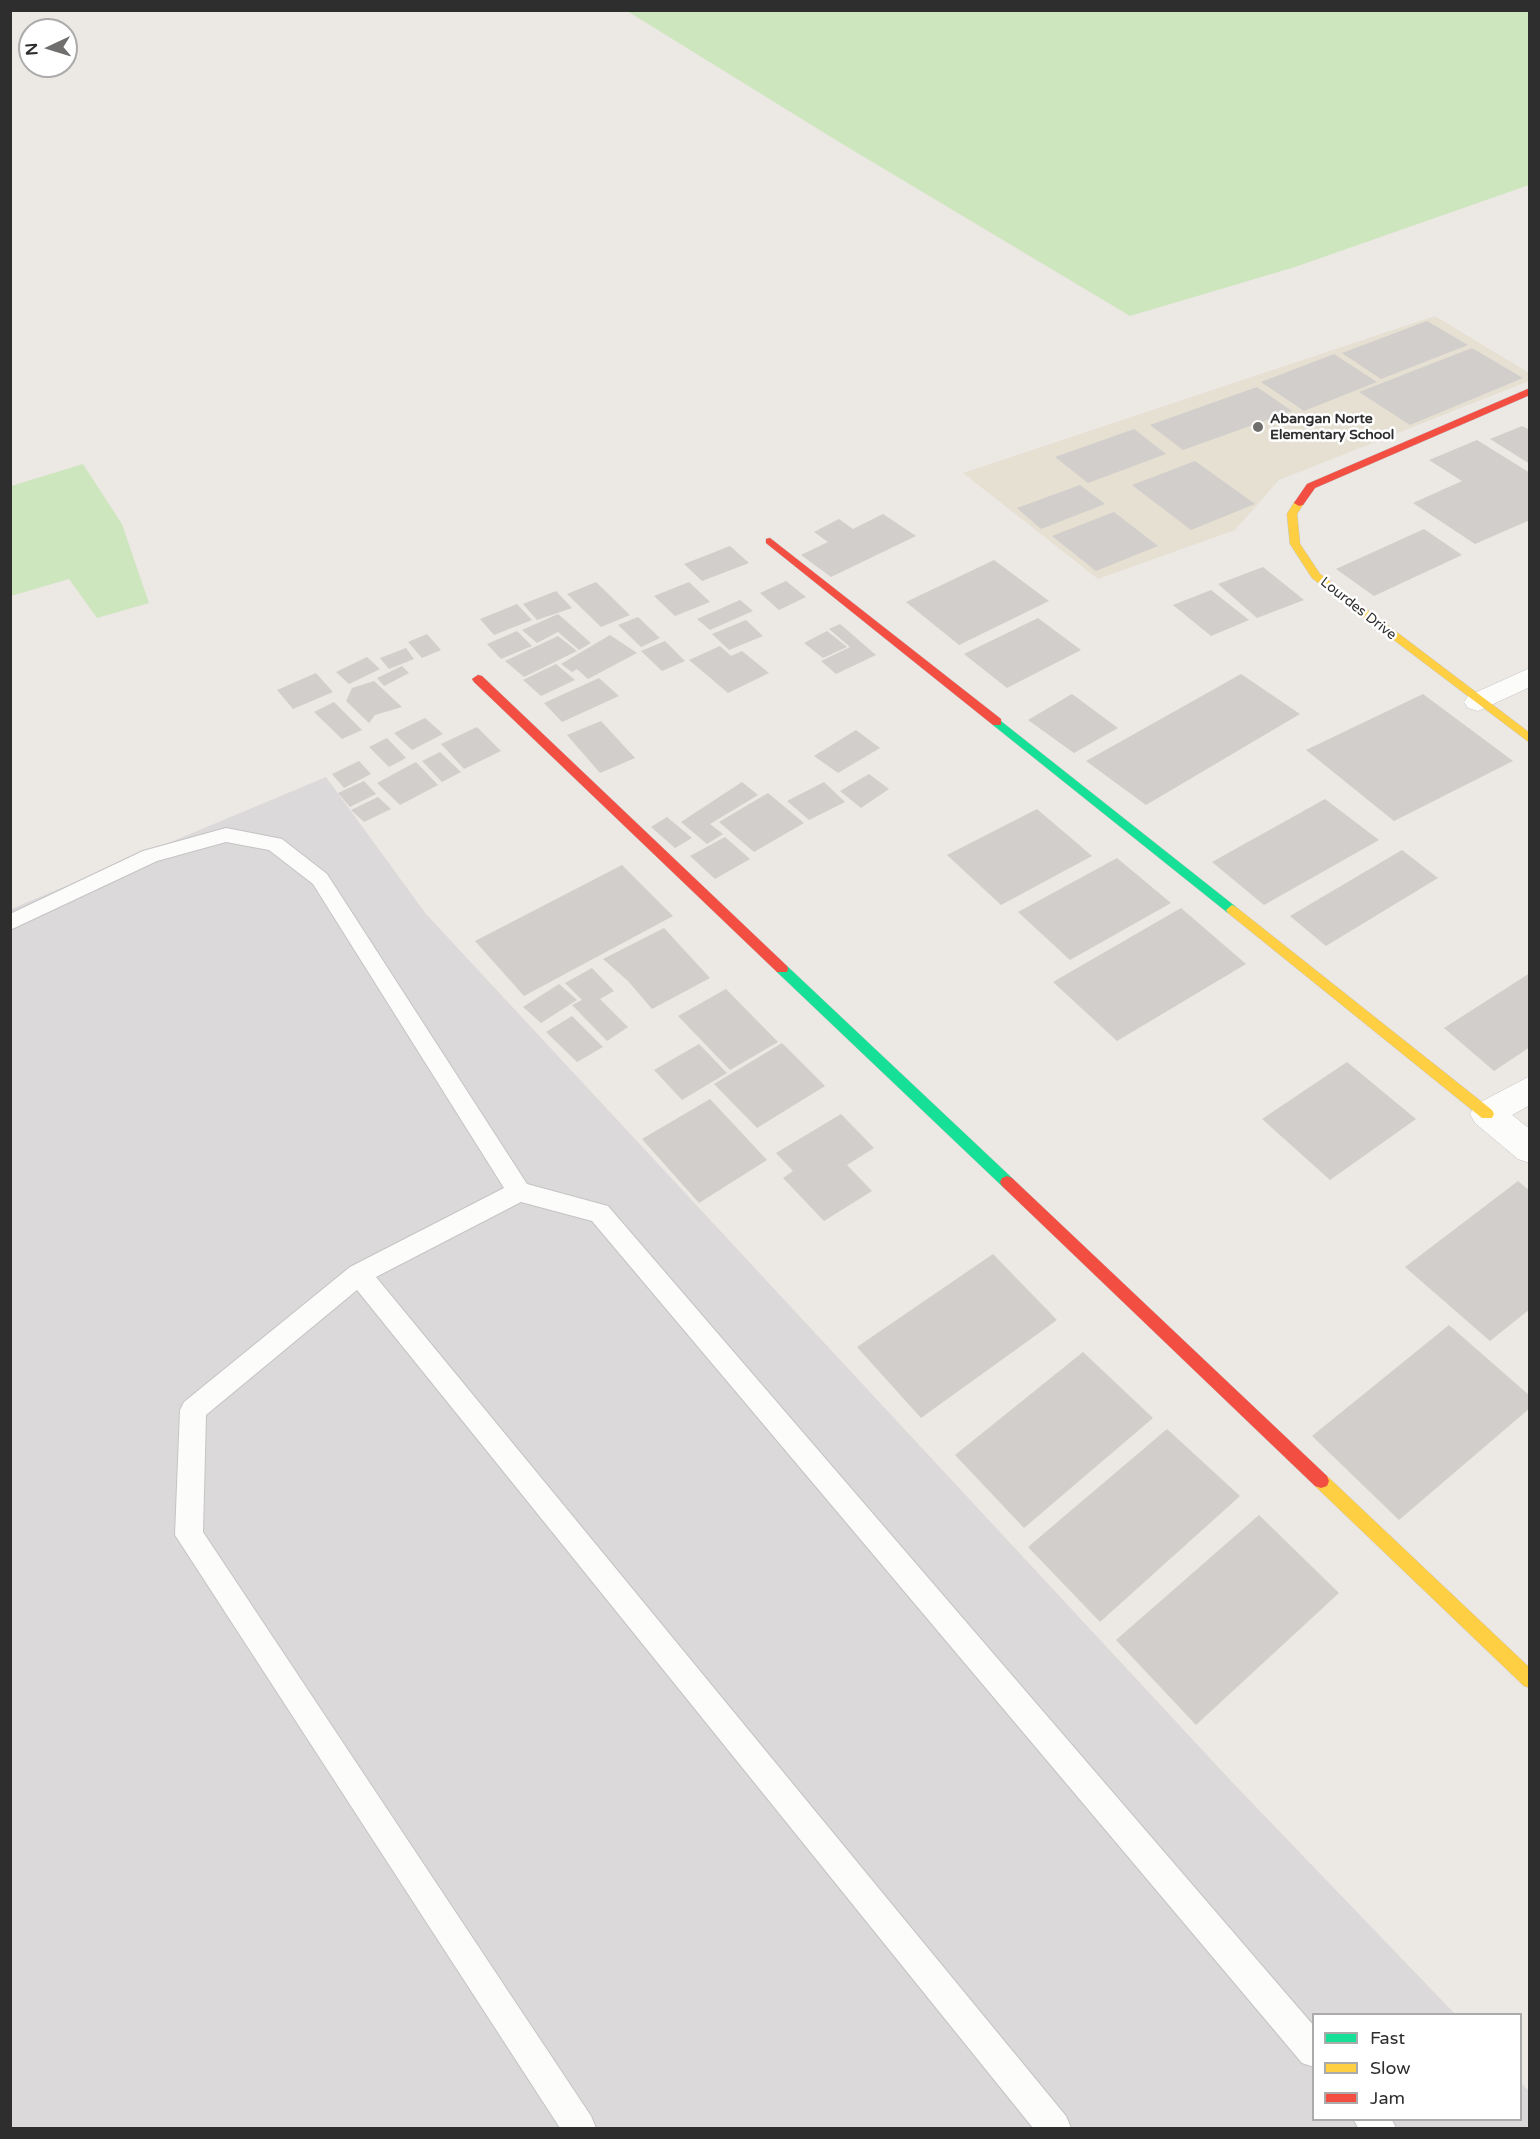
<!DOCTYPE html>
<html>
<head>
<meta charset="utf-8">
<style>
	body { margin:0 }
	#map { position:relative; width:1540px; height:2139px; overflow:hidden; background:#ece8e4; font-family:"Varela Round",sans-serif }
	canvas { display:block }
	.frame { position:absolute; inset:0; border:12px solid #2e2e2e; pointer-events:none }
	.legend { position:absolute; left:1312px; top:2013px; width:210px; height:108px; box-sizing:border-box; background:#fff; border:2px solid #ababab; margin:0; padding:8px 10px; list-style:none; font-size:18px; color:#2e2e2e }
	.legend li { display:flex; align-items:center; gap:12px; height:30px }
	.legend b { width:30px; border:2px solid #ababab }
	.north { position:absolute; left:18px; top:18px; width:60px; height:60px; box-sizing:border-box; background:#fff; border:2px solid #ababab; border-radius:50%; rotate:266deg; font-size:16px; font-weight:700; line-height:24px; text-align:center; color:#2e2e2e }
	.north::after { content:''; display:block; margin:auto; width:21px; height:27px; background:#706f6e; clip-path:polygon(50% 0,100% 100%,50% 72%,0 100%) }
</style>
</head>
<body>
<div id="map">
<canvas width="1540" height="2139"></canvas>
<div class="frame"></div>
<ul class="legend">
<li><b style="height:8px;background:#16e098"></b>Fast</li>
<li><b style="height:8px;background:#ffcf43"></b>Slow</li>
<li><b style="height:8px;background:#f24e42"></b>Jam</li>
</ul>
<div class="north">N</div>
</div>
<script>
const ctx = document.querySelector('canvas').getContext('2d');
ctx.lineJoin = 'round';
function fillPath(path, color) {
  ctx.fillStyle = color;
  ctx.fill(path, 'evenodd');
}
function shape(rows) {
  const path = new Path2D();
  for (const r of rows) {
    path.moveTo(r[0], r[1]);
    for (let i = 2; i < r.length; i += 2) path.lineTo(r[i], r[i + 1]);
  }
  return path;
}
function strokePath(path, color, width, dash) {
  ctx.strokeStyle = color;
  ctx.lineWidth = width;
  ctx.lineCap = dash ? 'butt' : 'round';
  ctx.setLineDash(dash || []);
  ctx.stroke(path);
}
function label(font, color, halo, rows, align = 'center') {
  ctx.font = font + ' "Varela Round",sans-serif';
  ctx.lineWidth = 5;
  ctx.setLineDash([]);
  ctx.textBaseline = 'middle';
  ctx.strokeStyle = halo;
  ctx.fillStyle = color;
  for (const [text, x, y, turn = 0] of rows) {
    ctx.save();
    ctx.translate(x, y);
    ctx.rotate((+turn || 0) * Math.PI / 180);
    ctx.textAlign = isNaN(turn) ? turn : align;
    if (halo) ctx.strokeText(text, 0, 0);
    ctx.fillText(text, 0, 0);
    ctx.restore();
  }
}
fillPath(shape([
	[326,777,426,914,1232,1782,1455,2014,1314,2014,1314,2120,1520,2120,1521,2083,1530,2092,1529,2128,11,2128,11,909]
]), '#dcd9db');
fillPath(shape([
	[1435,316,1529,373,1529,381,1279,480,1235,530,1098,579,963,473]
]), '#e6e0d3');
fillPath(shape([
	[627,11,1529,11,1529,185,1295,267,1130,316,839,142],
	[83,464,122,524,149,603,97,618,69,579,11,596,11,486]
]), '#cee6be');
fillPath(shape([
	[1427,321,1468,345,1381,379,1342,353],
	[1472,348,1523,378,1410,425,1359,392],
	[1334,354,1377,382,1304,411,1261,382],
	[1257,387,1292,411,1183,450,1150,425],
	[1522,426,1530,430,1530,464,1490,439],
	[1134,429,1166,454,1088,483,1055,457],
	[1477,440,1530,473,1530,520,1475,544,1413,503,1462,481,1429,460],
	[1195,461,1255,504,1191,530,1132,485],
	[1080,485,1105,504,1041,529,1017,508],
	[1114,512,1158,546,1096,571,1052,536],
	[883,514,916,536,831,577,801,555,828,542,814,532,839,519,853,529],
	[1424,529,1462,555,1374,596,1336,569],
	[730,546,749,563,702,581,684,564],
	[994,560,1049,601,959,645,906,602],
	[1263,567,1304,600,1257,618,1218,584],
	[786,581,806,597,779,610,760,593],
	[596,582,630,615,601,627,567,594],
	[689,582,710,602,675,616,654,596],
	[1211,590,1249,620,1211,636,1173,605],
	[556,591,572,608,537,620,523,604],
	[740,600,753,611,710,630,697,619],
	[517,604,532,620,494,635,480,619],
	[558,614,591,643,579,650,558,632,537,643,522,630],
	[638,617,660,638,641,647,618,625],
	[1038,618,1081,650,1007,688,964,654],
	[746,620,763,636,729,650,712,634],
	[840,624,876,655,836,674,821,661,850,647,829,629],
	[517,631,532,646,501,659,487,644],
	[827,631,847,647,823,658,804,643],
	[427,634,441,650,422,658,408,642],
	[610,635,637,653,588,679,577,669,572,672,561,664],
	[558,636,577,651,524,677,505,661],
	[665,641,685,661,662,671,641,651],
	[720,646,731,656,742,651,769,673,728,693,689,660],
	[406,648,414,659,389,669,380,658],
	[367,657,380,669,349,684,336,672],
	[556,664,575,680,541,696,523,680],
	[402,666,409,673,384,686,377,678],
	[316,673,333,692,293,709,277,690],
	[1241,674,1300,714,1146,805,1086,761],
	[599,678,619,696,562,722,544,703],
	[374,681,402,707,375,715,369,723,346,701,352,688],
	[1072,694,1118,728,1074,753,1028,720],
	[1423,694,1513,761,1394,821,1306,750],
	[334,702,362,730,342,739,314,712],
	[425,718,443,734,412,750,394,733],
	[601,721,635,758,600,773,567,735],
	[477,727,501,751,464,769,441,744],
	[856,730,880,748,838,773,814,756],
	[387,738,406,758,389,767,369,747],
	[440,752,461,772,442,782,422,761],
	[359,761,371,774,344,788,332,774],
	[416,762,438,785,400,805,377,783],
	[869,774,889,789,861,808,840,791],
	[364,781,376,794,350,807,338,793],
	[742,782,758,795,710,824,723,834,707,844,681,822],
	[824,782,845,802,809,820,787,801],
	[768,793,804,823,754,852,719,822],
	[378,797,391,809,364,822,351,810],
	[1325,799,1379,840,1264,905,1212,862],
	[1037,809,1092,856,1001,905,947,855],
	[667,817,692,838,675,848,651,827],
	[725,837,750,859,715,879,690,856],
	[1402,850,1438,878,1326,946,1290,916],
	[1117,858,1171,903,1070,960,1018,912],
	[622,865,673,916,524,996,475,941],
	[1181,908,1246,964,1117,1041,1053,982],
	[664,928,710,978,652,1009,628,981,603,959],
	[592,968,614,991,600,999,628,1027,607,1041,572,1005,582,1000,565,983],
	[1530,973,1530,1047,1494,1071,1444,1028],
	[559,984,577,1000,541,1023,523,1007],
	[726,989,778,1042,730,1070,678,1016],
	[572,1016,603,1047,577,1062,546,1032],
	[782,1043,825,1086,757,1128,714,1084],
	[699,1044,727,1073,682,1100,654,1070],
	[1347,1062,1416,1119,1330,1180,1262,1119],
	[710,1099,767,1160,699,1203,642,1139],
	[841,1114,874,1148,847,1165,872,1191,824,1221,783,1178,793,1171,776,1153],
	[1518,1181,1530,1191,1530,1309,1490,1341,1405,1267],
	[993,1254,1057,1320,921,1418,857,1347],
	[1449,1325,1530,1396,1530,1408,1399,1520,1312,1436],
	[1083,1352,1153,1418,1024,1528,955,1455],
	[1167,1429,1240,1496,1100,1622,1028,1547],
	[1259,1515,1339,1593,1196,1725,1116,1640]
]), '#d1cecb');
const lane = shape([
	[226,828,282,839,327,874,527,1184,608,1206,1314,2026,1314,2067,1302,2063,592,1221,521,1202,376,1277,1066,2116,1071,2128,1033,2128,357,1290,206,1415,203,1532,591,2116,596,2128,560,2128,175,1535,180,1410,184,1402,350,1267,504,1188,313,884,269,850,226,842,157,861,10,930,10,914,143,851,226,828],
	[1354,2120,1392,2120,1396,2128,1358,2128,1354,2120]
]);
const street = shape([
	[1530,668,1530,687,1478,711,1468,708,1464,702,1468,696,1530,668],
	[1530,1076,1530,1105,1512,1115,1530,1129,1530,1163,1518,1159,1475,1123,1470,1114,1475,1105,1530,1076]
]);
const fast = shape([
	[997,718,1236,907,1238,910,1236,913,1228,913,993,725,993,719,997,718],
	[782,964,787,966,1012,1178,1014,1182,1012,1186,1007,1188,1002,1186,777,972,776,969,777,966,782,964]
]);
const slow = shape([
	[1299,500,1304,503,1297,514,1300,544,1320,574,1530,733,1530,743,1312,578,1290,544,1287,514,1295,501,1299,500],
	[1232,905,1236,907,1492,1110,1494,1114,1492,1118,1482,1118,1228,913,1226,910,1232,905],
	[1321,1474,1327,1476,1530,1668,1530,1688,1524,1686,1315,1486,1313,1481,1315,1476,1321,1474]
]);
const jam = shape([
	[1530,388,1530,395,1315,488,1303,505,1299,506,1294,503,1307,484,1530,388],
	[770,538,1001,719,1001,725,993,725,766,543,766,539,770,538],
	[478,675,482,676,787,966,788,969,787,972,777,972,474,682,472,679,478,675],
	[1007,1176,1012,1178,1327,1476,1329,1481,1327,1486,1321,1488,1315,1486,1002,1186,1000,1182,1002,1178,1007,1176]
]);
strokePath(lane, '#c5c4c5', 2);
strokePath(street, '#c5c4c5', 1);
strokePath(fast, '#c5c4c5', 1);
strokePath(slow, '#c5c4c5', 1);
strokePath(jam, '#c5c4c5', 1);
fillPath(lane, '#fcfcfb');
fillPath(street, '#fcfcfb');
fillPath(fast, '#16e098');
fillPath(slow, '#ffcf43');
fillPath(jam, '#f24e42');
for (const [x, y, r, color] of [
	[1258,427,6,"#706f6e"]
]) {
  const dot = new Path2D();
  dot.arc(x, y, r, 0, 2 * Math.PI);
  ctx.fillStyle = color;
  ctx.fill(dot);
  strokePath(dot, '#fff', 2);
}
label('bold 14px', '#2e2e2e', '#fff', [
	["Abangan Norte",1270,419],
	["Elementary School",1270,435]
], 'left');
label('14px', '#2e2e2e', '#fff', [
	["Lourdes Drive",1358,609,38]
]);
</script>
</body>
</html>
